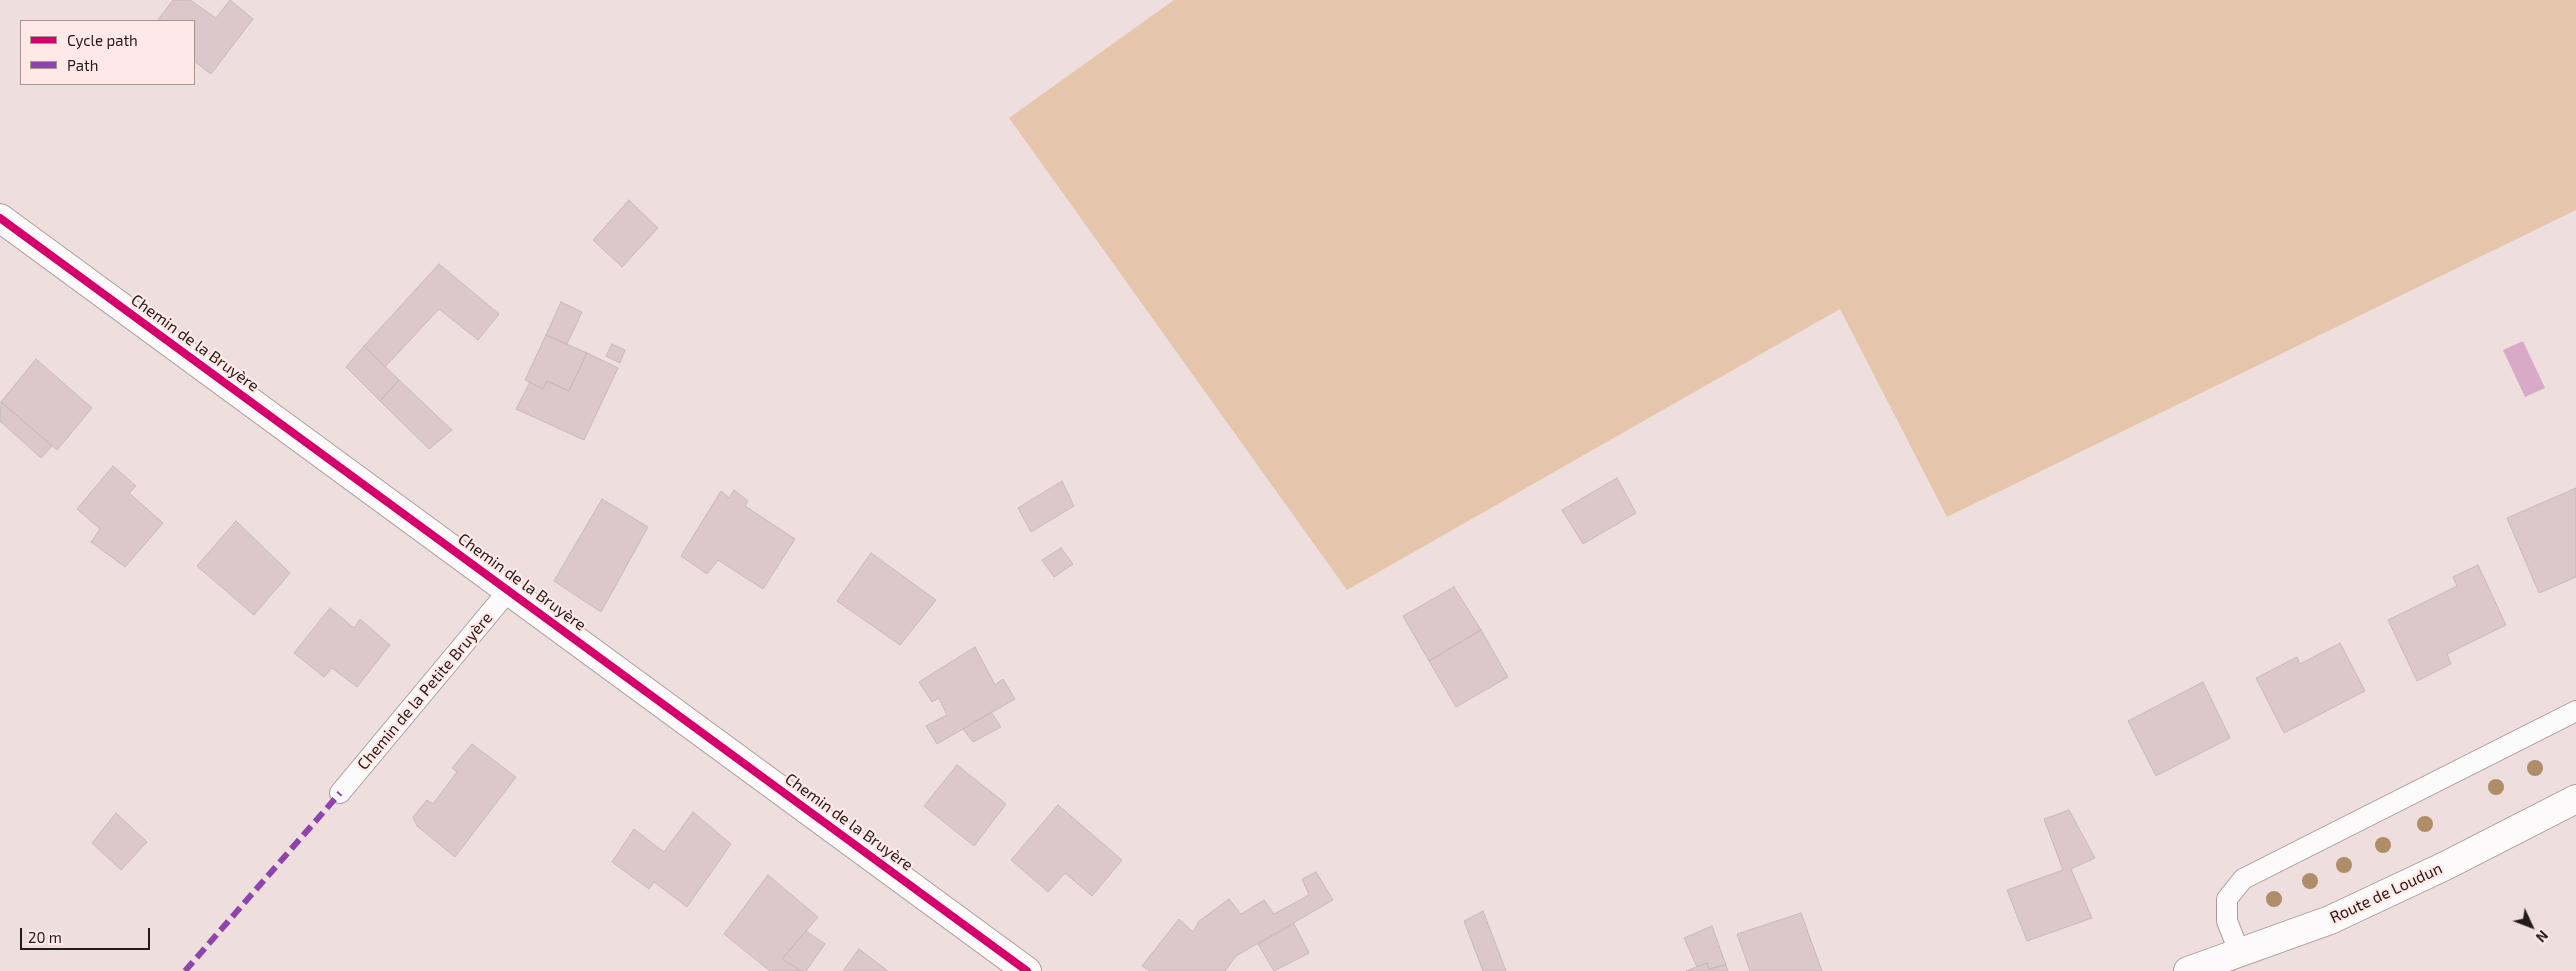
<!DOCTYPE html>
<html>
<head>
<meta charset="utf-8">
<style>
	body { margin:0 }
	#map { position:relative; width:2576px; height:971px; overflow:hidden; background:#eedfde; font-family:"Exo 2",sans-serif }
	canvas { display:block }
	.legend { position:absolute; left:20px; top:20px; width:175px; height:65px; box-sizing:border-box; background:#ffe8e6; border:1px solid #a89695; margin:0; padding:6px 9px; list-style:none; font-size:15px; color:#251b1b }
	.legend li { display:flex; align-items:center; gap:10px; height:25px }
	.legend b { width:25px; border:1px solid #a89695 }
	.north { position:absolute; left:2506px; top:901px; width:50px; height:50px; -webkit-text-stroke:4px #ffe8e6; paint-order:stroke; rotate:133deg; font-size:14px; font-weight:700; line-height:20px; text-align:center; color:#251b1b }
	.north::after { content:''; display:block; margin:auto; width:18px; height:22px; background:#251b1b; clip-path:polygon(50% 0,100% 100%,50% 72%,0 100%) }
	.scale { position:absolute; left:20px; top:928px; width:130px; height:22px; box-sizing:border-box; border:2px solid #251b1b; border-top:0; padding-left:6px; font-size:15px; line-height:18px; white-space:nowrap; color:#251b1b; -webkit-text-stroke:4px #ffe8e6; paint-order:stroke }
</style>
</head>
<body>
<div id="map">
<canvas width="2576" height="971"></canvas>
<ul class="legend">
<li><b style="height:6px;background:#d6006c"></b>Cycle path</li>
<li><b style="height:6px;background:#8e44ad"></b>Path</li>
</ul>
<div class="north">N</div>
<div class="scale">20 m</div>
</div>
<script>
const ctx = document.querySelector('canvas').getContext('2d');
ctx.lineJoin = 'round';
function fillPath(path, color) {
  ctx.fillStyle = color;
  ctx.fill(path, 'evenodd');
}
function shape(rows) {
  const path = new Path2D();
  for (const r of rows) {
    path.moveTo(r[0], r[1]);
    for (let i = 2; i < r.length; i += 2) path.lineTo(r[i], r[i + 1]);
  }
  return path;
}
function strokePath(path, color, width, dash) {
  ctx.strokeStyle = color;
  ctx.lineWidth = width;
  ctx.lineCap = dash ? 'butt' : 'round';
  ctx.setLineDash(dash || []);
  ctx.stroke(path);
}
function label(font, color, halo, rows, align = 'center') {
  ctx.font = font + ' "Exo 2",sans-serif';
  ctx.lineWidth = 4.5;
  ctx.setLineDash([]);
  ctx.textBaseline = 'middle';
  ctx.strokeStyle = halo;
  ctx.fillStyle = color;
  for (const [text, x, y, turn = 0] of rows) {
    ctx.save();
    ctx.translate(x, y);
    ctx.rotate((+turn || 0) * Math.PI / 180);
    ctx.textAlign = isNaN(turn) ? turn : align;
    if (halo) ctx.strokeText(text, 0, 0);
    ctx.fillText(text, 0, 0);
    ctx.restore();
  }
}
fillPath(shape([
	[1174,0,2576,0,2576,210,1947,517,1840,309,1347,590,1009,118]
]), '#e5c5ac');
fillPath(shape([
	[2523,341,2545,388,2525,397,2503,350]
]), '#d9aac8');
const building = shape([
	[173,0,190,0,216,18,230,0,253,19,211,74,194,61,194,21,157,21,173,0],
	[629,200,658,228,622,267,593,240,629,200],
	[439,264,499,314,478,340,439,309,385,367,364,346,439,264],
	[561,302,582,312,567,344,546,335,561,302],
	[546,335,587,353,569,391,547,381,543,389,525,380,546,335],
	[612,344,625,350,620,363,606,356,612,344],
	[364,346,399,380,380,401,346,367,364,346],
	[587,353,618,368,584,440,516,409,530,382,543,389,547,381,569,391,587,353],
	[36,359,92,408,57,450,1,402,36,359],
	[399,380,452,430,429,449,380,401,399,380],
	[1,402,52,446,41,458,0,421,1,402],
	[113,466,136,486,129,493,163,523,125,567,91,542,100,529,77,509,113,466],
	[1617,478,1636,513,1583,544,1562,510,1617,478],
	[1062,481,1074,506,1031,532,1018,508,1062,481],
	[2576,488,2576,577,2539,593,2507,518,2576,488],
	[734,490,748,501,745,506,795,539,763,589,718,560,707,574,681,556,721,491,729,498,734,490],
	[602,499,648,527,601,612,554,581,602,499],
	[236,521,290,573,254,615,197,566,236,521],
	[1061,548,1073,564,1054,577,1042,560,1061,548],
	[871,553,936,600,900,645,837,601,871,553],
	[2478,565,2506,625,2447,654,2451,664,2417,681,2388,620,2457,586,2453,577,2478,565],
	[1454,587,1481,630,1429,661,1403,616,1454,587],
	[330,608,354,628,360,619,390,645,357,687,332,668,324,677,294,653,330,608],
	[1481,630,1508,677,1456,707,1429,661,1481,630],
	[2340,643,2365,691,2284,733,2256,678,2297,657,2300,664,2340,643],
	[975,647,995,685,1003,679,1015,699,937,744,926,726,947,715,939,698,932,702,919,682,975,647],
	[2203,682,2230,738,2156,776,2128,721,2203,682],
	[991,712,1001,727,973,742,963,729,991,712],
	[472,744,516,777,455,857,417,826,413,817,427,800,433,804,457,772,452,768,472,744],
	[957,765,1006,804,974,846,924,806,957,765],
	[1058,805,1122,860,1092,896,1065,873,1048,892,1011,860,1058,805],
	[2069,810,2095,858,2071,869,2092,918,2027,941,2007,890,2063,870,2044,819,2069,810],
	[693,812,731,844,687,907,654,882,649,889,612,862,634,829,664,852,693,812],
	[116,813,147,842,121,870,92,843,116,813],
	[1316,872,1333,900,1236,956,1225,971,1150,971,1142,966,1179,919,1193,932,1199,921,1229,899,1241,914,1264,900,1274,914,1309,895,1302,879,1316,872],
	[768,875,818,917,782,959,801,971,770,971,724,934,768,875],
	[1483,911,1506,971,1483,971,1464,921,1483,911],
	[1801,913,1822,971,1750,971,1737,934,1801,913],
	[1294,924,1309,953,1274,971,1258,944,1294,924],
	[1712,926,1726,965,1709,969,1707,963,1697,967,1684,938,1712,926],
	[806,931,825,944,806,971,801,971,782,959,806,931],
	[859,949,888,971,843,971,859,949],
	[1707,963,1709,969,1726,965,1728,971,1686,971,1707,963]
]);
fillPath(building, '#dcc7cb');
strokePath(building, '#c5babb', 1);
const lane = shape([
	[340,793,509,590],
	[2240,954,2227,921,2227,899,2243,879,2576,711]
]);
const street = shape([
	[0,218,1027,971]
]);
const secondary = shape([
	[2188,971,2330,920,2445,866,2576,799]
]);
strokePath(lane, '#a99d9d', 22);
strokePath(street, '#a99d9d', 30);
strokePath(secondary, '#a99d9d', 30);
strokePath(lane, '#fcfafa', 20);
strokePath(street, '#fcfafa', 28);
strokePath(secondary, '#fcfafa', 28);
strokePath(shape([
	[185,971,340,793]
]), '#8e44ad', 6, [12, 6]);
strokePath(shape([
	[0,218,1027,971]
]), '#d6006c', 8);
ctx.fillStyle = '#af8d69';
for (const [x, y] of [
	[2535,768],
	[2496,787],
	[2425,824],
	[2383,845],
	[2344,865],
	[2310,881],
	[2274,899]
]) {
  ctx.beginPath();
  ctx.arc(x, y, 8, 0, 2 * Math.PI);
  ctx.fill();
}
label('16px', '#251b1b', '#ffe8e6', [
	["Chemin de la Bruyère",195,343,36],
	["Chemin de la Bruyère",522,582,36],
	["Chemin de la Petite Bruyère",425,691,-50],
	["Chemin de la Bruyère",849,822,36],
	["Route de Loudun",2386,893,-25]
]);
</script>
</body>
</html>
